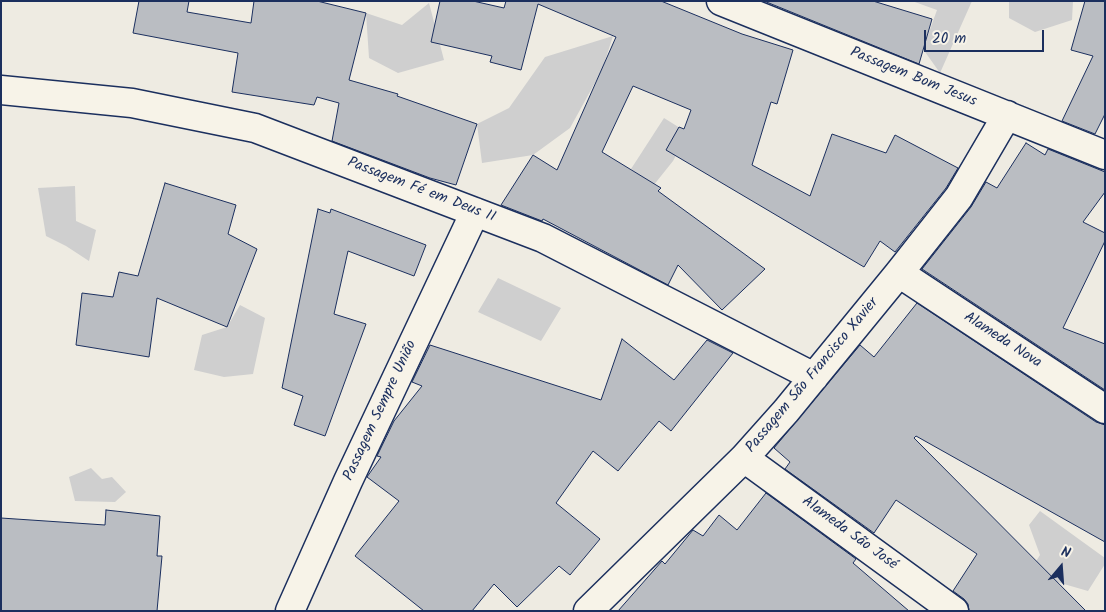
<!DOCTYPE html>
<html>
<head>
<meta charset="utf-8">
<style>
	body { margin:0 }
	#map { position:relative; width:1106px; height:612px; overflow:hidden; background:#eeebe2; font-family:Kalam,sans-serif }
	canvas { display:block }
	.frame { position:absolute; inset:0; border:2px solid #1b2f5e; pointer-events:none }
	.north { position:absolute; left:1036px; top:542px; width:50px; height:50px; -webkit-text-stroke:4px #f7f3e8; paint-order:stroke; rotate:18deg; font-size:14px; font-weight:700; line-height:20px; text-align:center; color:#1b2f5e }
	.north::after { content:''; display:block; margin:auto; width:18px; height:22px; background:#1b2f5e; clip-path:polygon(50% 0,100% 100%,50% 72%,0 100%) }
	.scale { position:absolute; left:924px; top:30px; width:120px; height:22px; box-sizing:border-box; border:2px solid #1b2f5e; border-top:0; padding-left:6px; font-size:15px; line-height:18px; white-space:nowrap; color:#1b2f5e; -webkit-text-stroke:4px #f7f3e8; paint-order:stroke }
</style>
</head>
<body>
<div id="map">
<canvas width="1106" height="612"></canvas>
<div class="frame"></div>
<div class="north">N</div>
<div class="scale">20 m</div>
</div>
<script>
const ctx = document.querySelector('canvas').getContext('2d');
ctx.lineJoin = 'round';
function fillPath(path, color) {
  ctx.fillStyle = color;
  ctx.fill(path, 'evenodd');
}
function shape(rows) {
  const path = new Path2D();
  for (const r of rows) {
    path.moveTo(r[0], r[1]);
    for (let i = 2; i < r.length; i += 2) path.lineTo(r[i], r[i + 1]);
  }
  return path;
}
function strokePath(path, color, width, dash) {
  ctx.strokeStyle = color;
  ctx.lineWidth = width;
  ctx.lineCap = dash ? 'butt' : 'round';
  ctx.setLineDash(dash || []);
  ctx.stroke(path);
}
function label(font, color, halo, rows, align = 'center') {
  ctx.font = font + ' Kalam,sans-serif';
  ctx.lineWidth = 4.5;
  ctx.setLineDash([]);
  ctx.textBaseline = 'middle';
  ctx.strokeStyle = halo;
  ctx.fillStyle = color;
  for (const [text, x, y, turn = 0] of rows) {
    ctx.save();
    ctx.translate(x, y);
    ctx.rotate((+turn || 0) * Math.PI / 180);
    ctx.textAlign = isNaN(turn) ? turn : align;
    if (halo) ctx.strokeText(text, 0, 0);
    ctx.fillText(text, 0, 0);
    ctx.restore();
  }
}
fillPath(shape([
	[912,1,972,1,940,73,923,49,937,10],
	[1009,1,1073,1,1072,20,1035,32,1009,18],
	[429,3,444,60,398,73,369,58,366,13,402,25],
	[613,36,602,70,570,128,533,155,482,163,477,124,509,108,545,57],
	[664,118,688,133,673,161,653,186,631,169],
	[75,186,76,221,96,230,89,261,66,246,46,236,38,188],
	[498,278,561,308,541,341,478,312],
	[240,305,265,318,253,374,224,377,194,370,202,335,227,327],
	[91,468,102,479,112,477,126,492,115,502,75,501,69,477],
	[1040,511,1105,558,1105,564,1088,591,1050,580,1008,606,1040,555,1029,525]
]), '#cfcfcf');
const building = shape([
	[139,1,189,1,187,12,251,23,254,1,317,1,366,13,349,80,398,94,397,96,477,124,456,185,430,178,332,141,339,103,317,97,314,105,232,92,238,53,133,33,139,1],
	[440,1,473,1,504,8,506,1,661,1,742,34,793,50,777,104,771,102,752,165,810,196,832,134,886,153,895,135,958,168,946,188,895,252,880,241,864,267,666,150,679,127,684,129,691,110,633,86,602,152,661,188,658,191,765,269,722,310,678,265,668,285,543,219,542,221,501,205,533,155,557,170,616,37,538,4,521,70,490,62,492,56,431,42,440,1],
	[764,1,873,1,932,19,919,64,764,1],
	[1085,1,1105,1,1105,114,1095,134,1062,121,1093,56,1071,50,1085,1],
	[1026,143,1045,155,1048,149,1105,172,1105,192,1083,222,1105,233,1105,241,1063,328,1105,344,1105,390,922,269,971,207,986,182,997,188,1026,143],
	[165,183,236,205,228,234,257,249,227,327,157,298,149,357,76,345,82,293,113,297,119,272,138,276,165,183],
	[318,209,330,213,331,209,426,245,414,276,348,251,334,314,366,324,325,436,294,425,303,396,282,388,318,209],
	[917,303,1096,422,1105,425,1105,542,916,436,914,438,1086,611,969,611,968,604,964,599,953,591,977,554,896,500,874,533,785,469,790,462,774,448,860,345,874,357,917,303],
	[622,339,674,380,707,340,733,353,671,431,659,421,618,471,593,451,556,503,600,539,570,575,559,566,517,607,494,584,472,611,424,611,355,556,399,501,367,477,381,457,377,456,394,421,422,386,412,382,430,345,601,400,622,339],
	[766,493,856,559,853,563,909,611,618,611,662,561,665,564,693,530,703,536,719,515,737,530,766,493],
	[106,510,160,516,157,556,162,556,157,611,1,611,1,518,105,525,106,510]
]);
fillPath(building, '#babdc2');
strokePath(building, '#1b2f5e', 1);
const minor = shape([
	[721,1,1105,155],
	[1,90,132,103,255,128,543,238,814,377],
	[899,273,1105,409],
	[744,458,954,611],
	[290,611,348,481,475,212],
	[588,611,744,458,786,411,899,273,959,197,1007,115]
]);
strokePath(minor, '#1b2f5e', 31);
strokePath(minor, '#f7f3e8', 28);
label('15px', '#1b2f5e', '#f7f3e8', [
	["Passagem Bom Jesus",913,78,22],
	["Passagem Fé em Deus II",421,191,21],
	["Alameda Nova",1002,341,33],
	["Passagem São Francisco Xavier",813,376,-50],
	["Passagem Sempre União",381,411,-65],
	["Alameda São José",849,534,36]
]);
</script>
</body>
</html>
